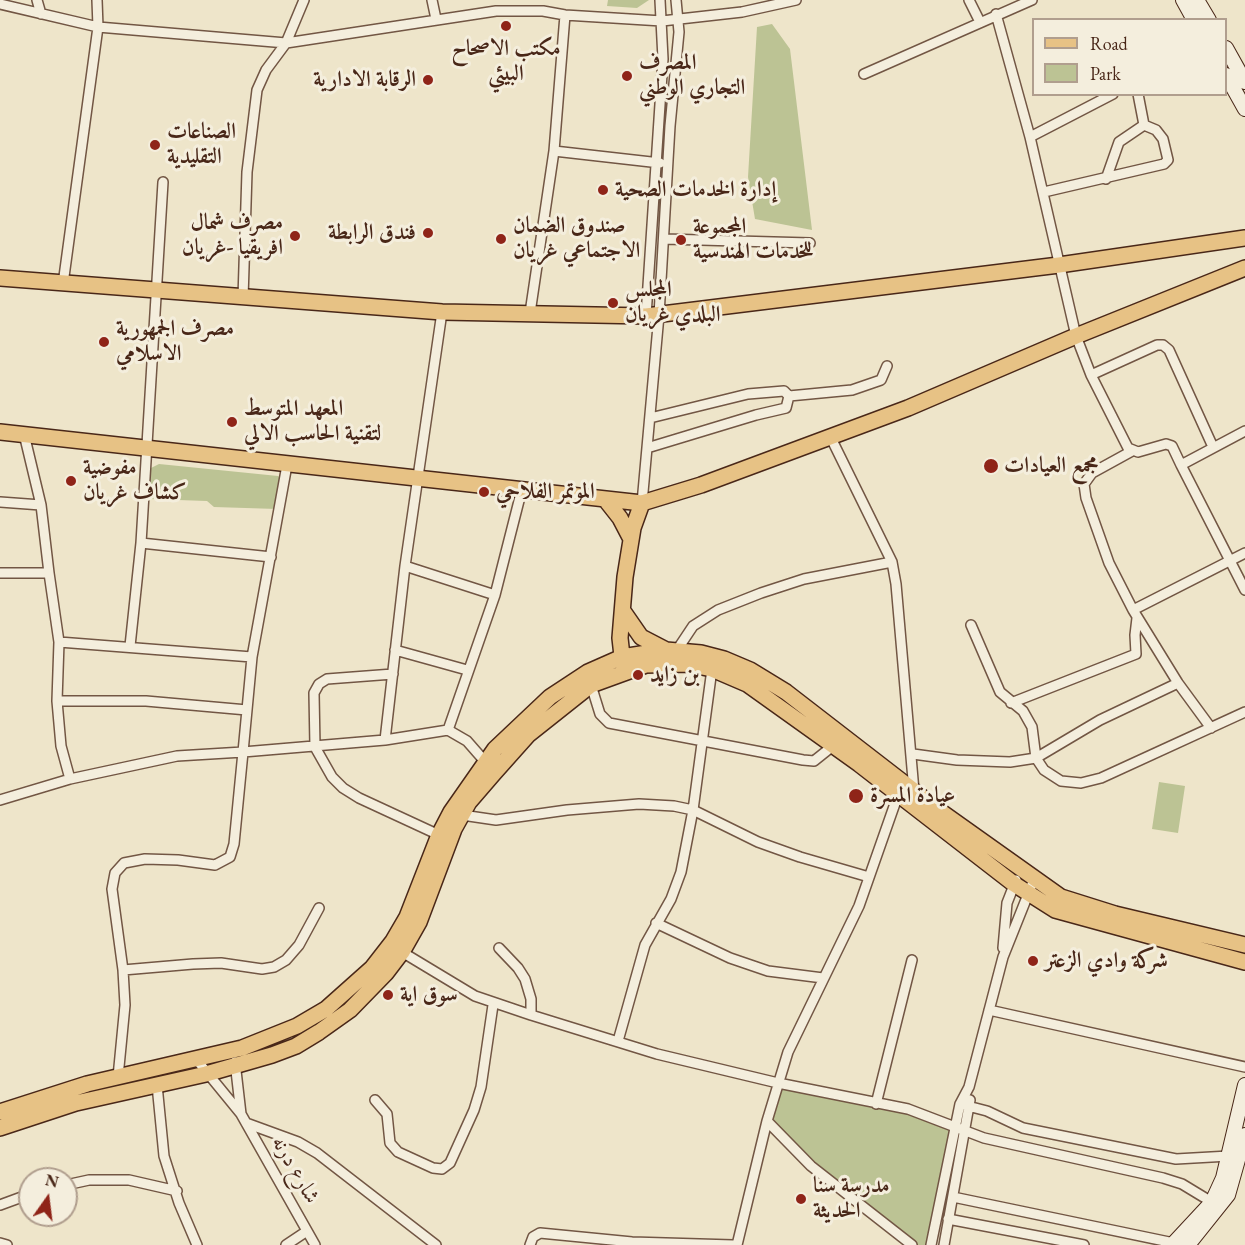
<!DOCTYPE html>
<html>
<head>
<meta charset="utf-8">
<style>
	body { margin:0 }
	#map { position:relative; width:1245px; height:1245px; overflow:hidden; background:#eee5ca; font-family:"EB Garamond",serif }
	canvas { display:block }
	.legend { position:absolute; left:1032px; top:18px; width:195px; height:78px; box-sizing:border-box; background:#f4eedd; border:2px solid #b09e8e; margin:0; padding:8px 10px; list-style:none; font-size:18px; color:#492718 }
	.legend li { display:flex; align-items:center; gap:12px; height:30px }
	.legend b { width:30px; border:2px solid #b09e8e }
	.north { position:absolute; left:18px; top:1167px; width:60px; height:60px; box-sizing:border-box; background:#f4eedd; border:2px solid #b09e8e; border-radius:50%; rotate:14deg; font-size:16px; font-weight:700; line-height:24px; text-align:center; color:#492718 }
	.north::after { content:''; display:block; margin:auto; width:21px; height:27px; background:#8f2418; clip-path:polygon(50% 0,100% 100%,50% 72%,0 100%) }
</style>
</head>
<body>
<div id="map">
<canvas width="1245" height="1245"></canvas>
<ul class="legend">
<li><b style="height:8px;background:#e7c285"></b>Road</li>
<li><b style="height:16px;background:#bcc394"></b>Park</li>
</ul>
<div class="north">N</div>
</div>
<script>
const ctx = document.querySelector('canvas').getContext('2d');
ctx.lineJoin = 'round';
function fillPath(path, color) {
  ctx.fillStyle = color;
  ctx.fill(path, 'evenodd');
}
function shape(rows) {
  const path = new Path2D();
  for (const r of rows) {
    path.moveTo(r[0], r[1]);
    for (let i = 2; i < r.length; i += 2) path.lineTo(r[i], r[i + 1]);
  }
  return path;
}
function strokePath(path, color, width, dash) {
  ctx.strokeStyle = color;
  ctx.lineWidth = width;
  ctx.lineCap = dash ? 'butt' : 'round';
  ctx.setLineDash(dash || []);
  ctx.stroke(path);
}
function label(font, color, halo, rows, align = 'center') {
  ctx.font = font + ' "EB Garamond",Amiri,serif';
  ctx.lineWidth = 6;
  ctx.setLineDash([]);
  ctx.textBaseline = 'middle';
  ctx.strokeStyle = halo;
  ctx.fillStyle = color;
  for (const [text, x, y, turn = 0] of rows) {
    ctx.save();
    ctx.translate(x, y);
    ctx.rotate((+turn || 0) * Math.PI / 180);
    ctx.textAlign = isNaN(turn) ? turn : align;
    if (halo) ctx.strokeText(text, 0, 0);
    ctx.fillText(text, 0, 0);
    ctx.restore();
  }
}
fillPath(shape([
	[608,0,649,0,637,8,607,6],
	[772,24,790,49,812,230,755,219,748,177,757,27],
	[159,464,278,476,282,479,277,509,214,507,207,501,149,499,151,468],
	[1159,782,1185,786,1178,833,1152,829],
	[779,1084,908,1110,955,1127,931,1245,913,1245,812,1166,768,1121]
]), '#bcc394');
const street = shape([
	[37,0,41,14],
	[97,0,98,27,286,43,496,11,543,11,565,15,662,21,742,12,796,0],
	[432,0,436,19],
	[969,0,980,22],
	[0,4,98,27,63,284],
	[996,14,1030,137,1076,336,1091,375,1128,448,1138,452,1166,444,1172,446,1181,465],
	[565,15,554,151,660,163],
	[864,74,1032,0],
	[1030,137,1113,94],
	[1106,179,1119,142,1144,125],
	[1044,192,1164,164,1168,160,1163,139,1156,130,1144,125,1138,94],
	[664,239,810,243],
	[243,298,247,172,257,90,266,70,286,43,304,0],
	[530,313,554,151],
	[646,316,663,59,660,0],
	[1091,375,1157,345,1163,345,1169,350,1213,447],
	[650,418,748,394,784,391,789,396,852,390,881,380,887,366],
	[1245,431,1181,465,1245,590],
	[24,434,41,505,49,573],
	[830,436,892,562,896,584,914,791],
	[647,448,756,415,786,408,789,396],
	[1132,451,1092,473,1084,484,1086,498,1109,563,1133,610,1178,683,1211,728],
	[0,502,41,505],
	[642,503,659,315,670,126,679,32,676,0],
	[141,543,271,557],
	[405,566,495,595],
	[0,573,49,573,59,642,57,701,61,746,70,779],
	[1133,610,1245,553],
	[59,642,252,657,287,465],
	[130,646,141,543,163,182],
	[395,650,467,670],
	[677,650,693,626,718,610,761,593,804,579,892,562],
	[393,674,327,679,319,684,314,693,315,747,332,777,343,788,359,798,439,835],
	[1178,683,1100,720,1036,758,1044,770,1061,781,1081,783,1101,778,1245,712],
	[591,685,600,714,609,723,803,760,814,761,834,745],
	[57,701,146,701,247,710],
	[1011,703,1136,654,1135,635,1137,618],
	[385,740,448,730],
	[913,754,957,760,1010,762,1036,758,1032,727,1023,711,1000,692,971,625],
	[488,765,467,741,448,730,495,595,522,489],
	[0,800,70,779,177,756,243,752,252,657],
	[462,815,496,820,567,810,639,804,674,806,693,810,758,842,800,857,869,877],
	[656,923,730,958,768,971,823,978],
	[499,948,518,968,525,979,531,999,531,1015,657,1054,778,1083,908,1109,984,1138,1163,1178,1182,1184,1215,1204],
	[1003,948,1007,903,1016,880],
	[402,952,475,996,531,1015],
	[123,970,193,964,221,963,262,969,274,967,286,960,299,945,319,908],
	[989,1010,1245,1067],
	[618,1041,645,945,671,899,681,872,693,810,712,669],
	[196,1059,241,1114,315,1245],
	[235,1062,241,1114],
	[118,1077,125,1005,123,970,112,889,115,873,124,863,145,859,178,860,215,865,230,857,234,844,243,752,385,740,405,566,442,312],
	[157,1085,164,1156,179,1203,197,1245],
	[375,1100,387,1114,390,1143,398,1152,433,1168,442,1169,450,1163,474,1110,481,1087,493,1005],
	[876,1104,912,960],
	[960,1104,987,1111,1023,1128,1176,1159,1229,1156],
	[767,1121,811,1166,912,1245],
	[246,1123,298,1142,317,1153,436,1245],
	[66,1185,89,1180,129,1180,177,1191],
	[953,1197,1174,1243],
	[0,1205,30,1194],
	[948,1219,1084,1245],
	[0,1243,7,1245],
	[286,1245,307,1231],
	[530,1245,533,1237,540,1233,632,1242,733,1245],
	[737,1245,767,1121,788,1052,859,906,898,795],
	[931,1245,960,1104,969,1087,1003,957,1035,877],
	[944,1245,970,1100]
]);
const secondary = shape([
	[1183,0,1194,20],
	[1197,0,1209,20],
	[1226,48,1245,82],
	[1226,75,1245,109],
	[1172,1245,1212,1202,1223,1178,1245,1085],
	[1188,1245,1228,1195,1245,1135]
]);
const primary = shape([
	[0,278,442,312,646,316,1059,265,1245,238],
	[0,432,642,503,701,485,908,408,1076,336,1245,268],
	[605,499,620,518,631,539],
	[623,611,641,637,666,650],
	[623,665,620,638,625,577,633,528,642,503],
	[0,1112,87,1084,242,1048,297,1026,326,1009,372,968,393,941,407,917,439,835,451,812,495,749,550,697,588,672,622,657,666,650,701,653,724,659,750,670,786,692,940,811,1061,897,1115,914,1245,945],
	[0,1128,76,1103,206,1074,272,1055,296,1046,319,1032,350,1010,386,973,402,952,419,922,454,829,469,802,494,773,528,735,591,685,646,665,687,664,712,669,747,684,859,764,1014,884,1055,910,1245,962]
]);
strokePath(street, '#725644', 12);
strokePath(secondary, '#492718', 16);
strokePath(primary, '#492718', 18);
strokePath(street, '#f4eedd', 9);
strokePath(secondary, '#f4eedd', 14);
strokePath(primary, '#e7c285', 15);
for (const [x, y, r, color] of [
	[506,26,6,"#8f2418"],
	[627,76,6,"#8f2418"],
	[428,80,6,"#8f2418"],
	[155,145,6,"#8f2418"],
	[603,190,6,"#8f2418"],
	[428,233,6,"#8f2418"],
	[295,236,6,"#8f2418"],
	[501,239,6,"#8f2418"],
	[681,240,6,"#8f2418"],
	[613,303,6,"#8f2418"],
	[104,342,6,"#8f2418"],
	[232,422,6,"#8f2418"],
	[991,466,8,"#8f2418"],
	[71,481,6,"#8f2418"],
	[484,492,6,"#8f2418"],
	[638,675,6,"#8f2418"],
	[856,796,8,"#8f2418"],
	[1033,961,6,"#8f2418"],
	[388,995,6,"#8f2418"],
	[801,1199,6,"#8f2418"]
]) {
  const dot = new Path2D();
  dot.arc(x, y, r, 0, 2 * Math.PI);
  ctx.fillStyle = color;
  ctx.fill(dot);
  strokePath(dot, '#f4eedd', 2);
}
label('bold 22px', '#492718', '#f4eedd', [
	["مكتب الاصحاح",506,49,"center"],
	["البيئي",506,74,"center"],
	["المصرف",639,63],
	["التجاري الوطني",639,88],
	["الرقابة الادارية",416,80,"right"],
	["الصناعات",167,132],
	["التقليدية",167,157],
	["إدارة الخدمات الصحية",615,190],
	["مصرف شمال",283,223,"right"],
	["افريقيا -غريان",283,248,"right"],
	["صندوق الضمان",513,226],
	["الاجتماعي غريان",513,251],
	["المجموعة",693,227],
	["للخدمات الهندسية",693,252],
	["فندق الرابطة",416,233,"right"],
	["المجلس",625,290],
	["البلدي غريان",625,315],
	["مصرف الجمهورية",116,329],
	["الاسلامي",116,354],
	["المعهد المتوسط",244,409],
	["لتقنية الحاسب الالي",244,434],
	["مجمع العيادات",1004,466],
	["مفوضية",83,468],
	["كشاف غريان",83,493],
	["الموتمر الفلاحي",496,492],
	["بن زايد",650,675],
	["عيادة المسرة",870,796],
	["شركة وادي الزعتر",1045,961],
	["سوق اية",400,995],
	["مدرسة سنا",813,1186],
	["الحديثة",813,1211]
], 'left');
label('22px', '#492718', '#f4eedd', [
	["شارع درنه",295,1170,60]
]);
</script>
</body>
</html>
